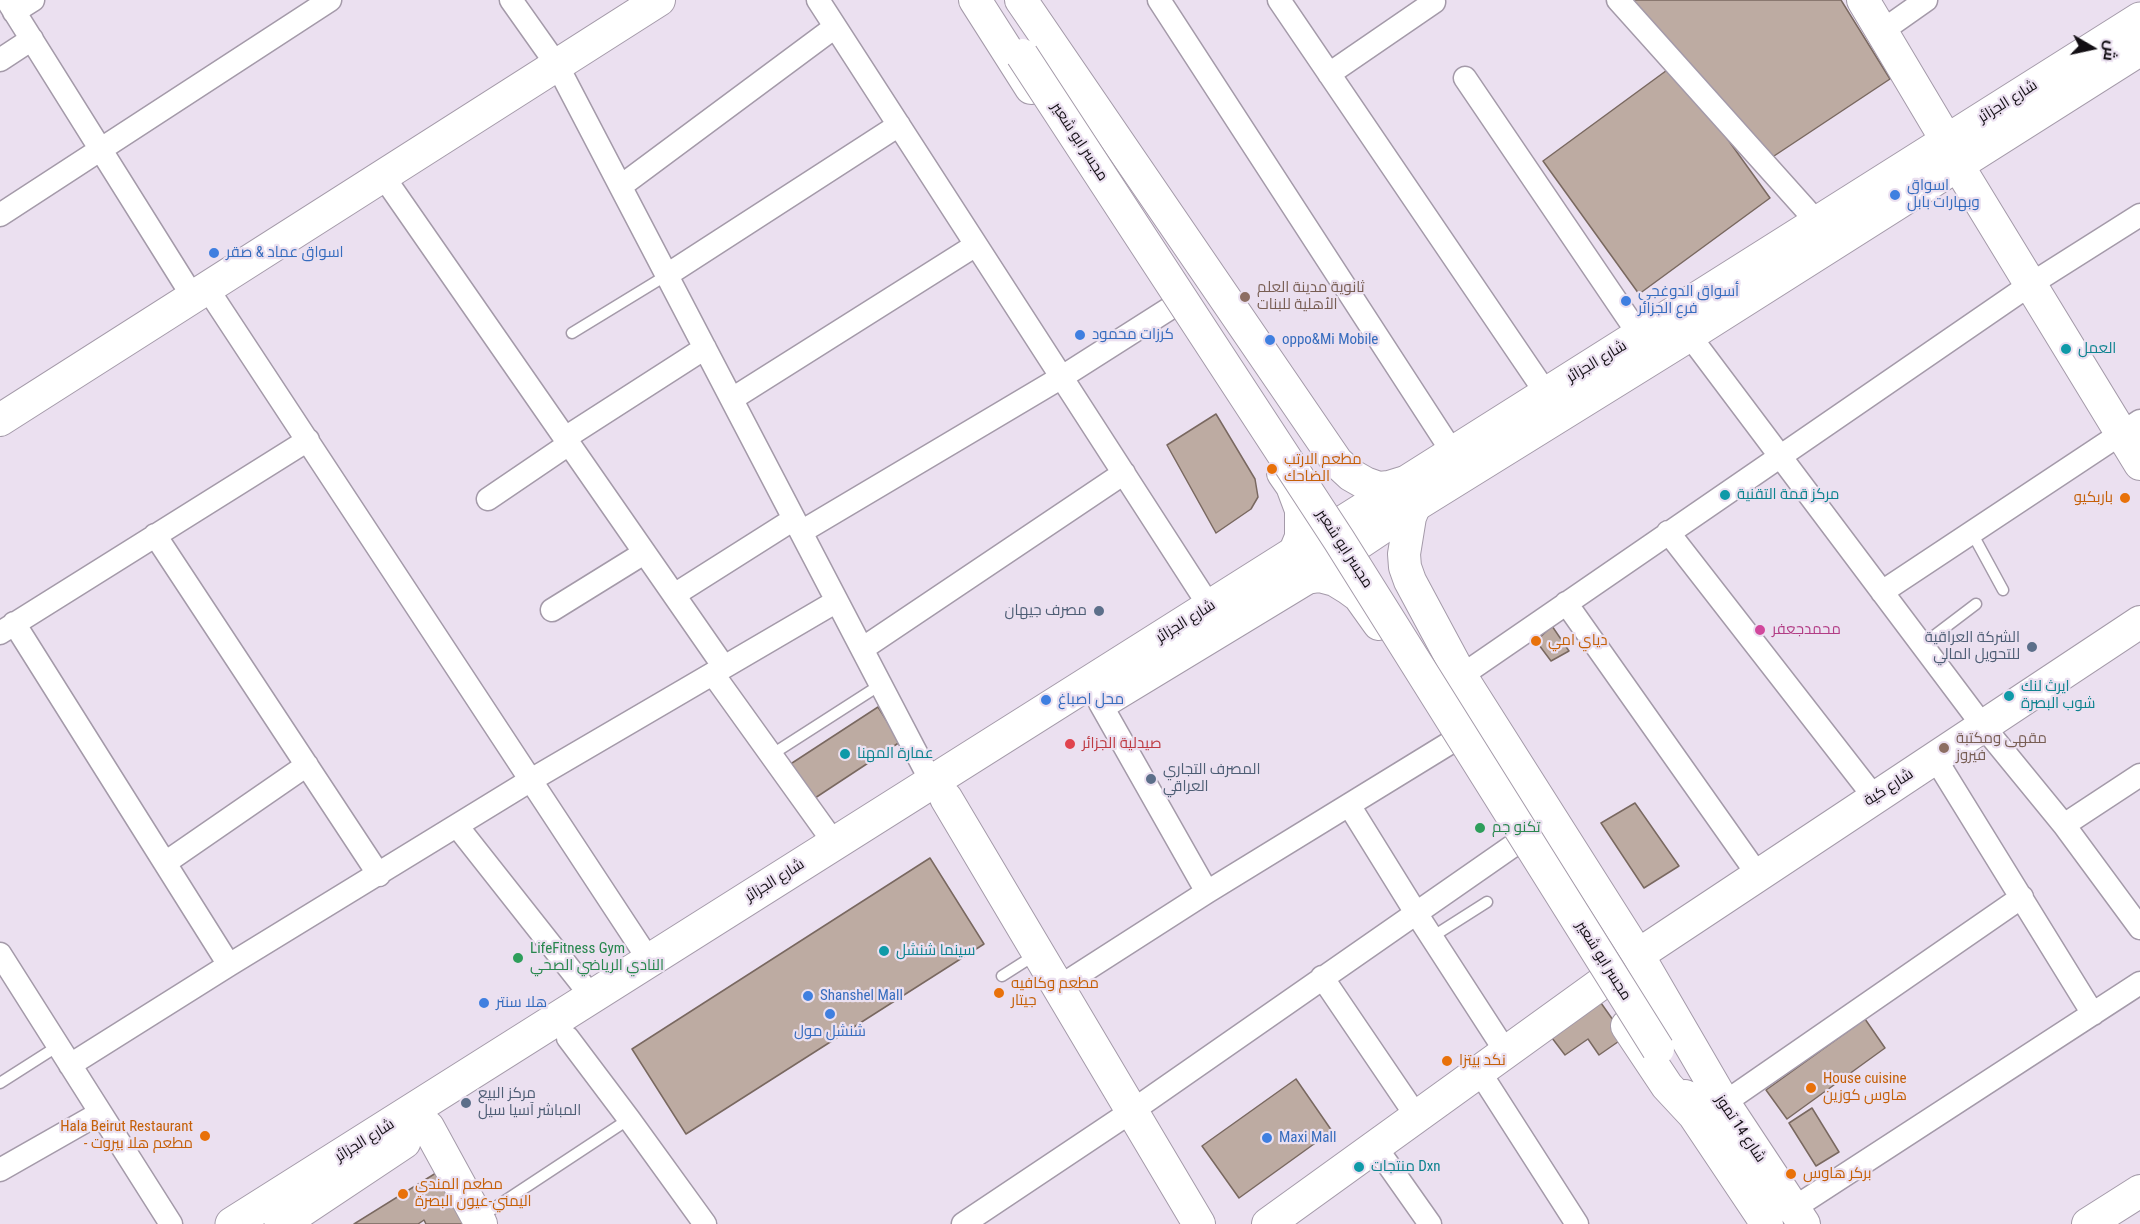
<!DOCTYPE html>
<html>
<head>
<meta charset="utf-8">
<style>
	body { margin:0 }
	#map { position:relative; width:2140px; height:1224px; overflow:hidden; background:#ebe0f0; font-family:"Roboto Condensed",Cairo,sans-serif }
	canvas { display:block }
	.north { position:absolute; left:2062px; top:18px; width:60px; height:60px; -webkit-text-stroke:4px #ebe0f0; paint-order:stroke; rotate:99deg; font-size:16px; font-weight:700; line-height:24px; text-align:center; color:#130f14 }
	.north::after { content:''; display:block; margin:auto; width:21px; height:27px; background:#130f14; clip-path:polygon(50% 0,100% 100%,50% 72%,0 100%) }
</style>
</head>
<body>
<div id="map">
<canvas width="2140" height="1224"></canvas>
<div class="north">ش</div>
</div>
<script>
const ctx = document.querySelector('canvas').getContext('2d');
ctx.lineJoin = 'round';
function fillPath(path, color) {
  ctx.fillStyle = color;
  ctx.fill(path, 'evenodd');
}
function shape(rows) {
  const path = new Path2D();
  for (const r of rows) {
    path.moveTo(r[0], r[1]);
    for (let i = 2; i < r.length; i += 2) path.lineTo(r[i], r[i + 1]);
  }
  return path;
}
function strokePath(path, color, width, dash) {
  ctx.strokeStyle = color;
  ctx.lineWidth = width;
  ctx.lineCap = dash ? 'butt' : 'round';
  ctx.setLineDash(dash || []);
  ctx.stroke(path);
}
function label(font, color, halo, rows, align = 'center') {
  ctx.font = font + ' "Roboto Condensed",Cairo,sans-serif';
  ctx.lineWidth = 4.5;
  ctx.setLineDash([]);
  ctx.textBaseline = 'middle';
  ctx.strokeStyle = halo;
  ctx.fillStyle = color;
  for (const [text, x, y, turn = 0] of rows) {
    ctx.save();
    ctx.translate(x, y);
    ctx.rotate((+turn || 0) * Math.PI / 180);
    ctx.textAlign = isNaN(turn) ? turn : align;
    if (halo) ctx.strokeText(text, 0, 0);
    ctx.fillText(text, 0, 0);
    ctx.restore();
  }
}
const building = shape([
	[1627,0,1841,0,1890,79,1771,158,1627,0],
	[1674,65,1770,198,1639,294,1543,161,1674,65],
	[1216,414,1255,479,1258,497,1251,509,1216,533,1167,445,1216,414],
	[1552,626,1569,651,1551,661,1536,641,1552,626],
	[878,707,900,742,812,800,789,765,878,707],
	[1635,803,1679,866,1644,888,1601,823,1635,803],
	[930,858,984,944,686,1134,632,1049,930,858],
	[1601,1003,1625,1037,1599,1055,1588,1039,1565,1055,1552,1038,1601,1003],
	[1865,1019,1885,1048,1787,1119,1766,1090,1865,1019],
	[1296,1079,1332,1131,1239,1198,1202,1146,1296,1079],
	[1812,1108,1839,1152,1816,1166,1789,1123,1812,1108],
	[436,1173,468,1224,426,1224,424,1220,418,1224,354,1224,436,1173]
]);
fillPath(building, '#bdaba2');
strokePath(building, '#796860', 1.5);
const lane = shape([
	[572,333,667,275],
	[1972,533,2003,590],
	[1922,645,1976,604],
	[771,755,880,685],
	[1432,937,1487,902],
	[1002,976,1035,955],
	[0,1083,58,1046],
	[479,1218,629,1119]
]);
const street = shape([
	[7,0,193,297],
	[511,0,557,65,932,783],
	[818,0,1210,607],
	[1159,0,1453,453],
	[1279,0,1546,393],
	[1618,0,1818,223],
	[14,12,33,0],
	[1882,31,1926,0],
	[0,60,32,39],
	[1329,74,1434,2],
	[1465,78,1640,336],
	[383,176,724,667],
	[621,186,835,27],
	[0,215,330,0],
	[667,275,899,125],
	[207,288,649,960],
	[1689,335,1983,726,2064,825,2140,928],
	[732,399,976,245],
	[565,438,705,348],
	[488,499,569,444],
	[801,532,1062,377,1172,307],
	[1668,532,1875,798],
	[155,535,379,875],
	[1882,592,2140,421],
	[674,595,794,519],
	[1566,603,1758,875],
	[552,610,644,553],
	[14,623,229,965],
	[0,633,308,440],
	[862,649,1124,473],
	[713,674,835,844],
	[1461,676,2031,284,2140,215],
	[1100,703,1207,892],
	[1935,758,2093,1014],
	[1349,805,1416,913,1506,1052],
	[2064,825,2140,775],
	[457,826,592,997],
	[165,863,307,765],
	[0,954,171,1224],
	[1322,977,1417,1117],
	[1059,987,1207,892,1453,741],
	[568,1038,629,1119,705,1224],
	[70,1065,229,965,531,780,837,601],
	[1479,1071,1577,1224],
	[1724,1103,2022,897],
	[1375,1146,1430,1224],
	[0,1170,100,1113],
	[1794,1208,2140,983],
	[963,1224,1132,1111,1517,843]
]);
const secondary = shape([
	[975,0,1031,88],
	[1021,0,1337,462,1351,475,1365,483,1379,488,1389,487,1402,483],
	[1863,0,1947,141],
	[1957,164,2140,464],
	[0,420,659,0],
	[1283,473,1292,486,1301,510,1301,537,1294,554],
	[1415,505,1410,517,1404,554,1405,567,1410,581,1461,676,1638,955,1724,1103],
	[1306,578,1320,576,1335,580,1348,588,1359,596,1379,624],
	[946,798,1199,1224],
	[1638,955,2140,622],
	[1627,1026,1667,1086,1694,1115],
	[1710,1086,1724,1103,1804,1224],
	[1685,1096,1694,1115,1767,1224],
	[428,1127,481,1224],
	[1268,1224,1599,985],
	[2088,1224,2140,1191]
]);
const primary = shape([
	[1105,700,1306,578,1415,505,1689,335,2140,49],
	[232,1224,2140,19],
	[281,1224,404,1142]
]);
strokePath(lane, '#a49aa9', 13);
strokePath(street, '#a49aa9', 25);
strokePath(secondary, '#a49aa9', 34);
strokePath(primary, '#a49aa9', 35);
strokePath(lane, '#fff', 10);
strokePath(street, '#fff', 22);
strokePath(secondary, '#fff', 32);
strokePath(primary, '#fff', 33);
const secondaryBridge = shape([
	[1022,55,1339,540,1658,1049]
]);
strokePath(secondaryBridge, '#a49aa9', 34, []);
strokePath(secondaryBridge, '#fff', 32);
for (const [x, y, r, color] of [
	[1895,195,6,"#3f7fe0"],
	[214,253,6,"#3f7fe0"],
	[1245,297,6,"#8d6e63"],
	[1626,301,6,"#3f7fe0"],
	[1080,335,6,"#3f7fe0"],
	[1270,340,6,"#3f7fe0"],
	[2066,349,6,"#0f9aa8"],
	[1272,469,6,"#e8710a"],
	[1725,495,6,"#0f9aa8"],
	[2125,498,6,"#e8710a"],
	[1099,611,6,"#5c6f8a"],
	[1760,630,6,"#d1479c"],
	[1536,641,6,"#e8710a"],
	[2032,647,6,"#5c6f8a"],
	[2009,696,6,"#0f9aa8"],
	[1046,700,6,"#3f7fe0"],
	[1070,744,6,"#e0444e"],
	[1944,748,6,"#8d6e63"],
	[845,754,6,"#0f9aa8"],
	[1151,779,6,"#5c6f8a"],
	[1480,828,6,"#2e9e5b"],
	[884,951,6,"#0f9aa8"],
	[518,958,6,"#2e9e5b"],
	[999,993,6,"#e8710a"],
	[808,996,6,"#3f7fe0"],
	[484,1003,6,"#3f7fe0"],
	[830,1014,6,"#3f7fe0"],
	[1447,1061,6,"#e8710a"],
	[1811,1088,6,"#e8710a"],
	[466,1103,6,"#5c6f8a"],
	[205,1136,6,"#e8710a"],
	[1267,1138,6,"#3f7fe0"],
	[1359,1167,6,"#0f9aa8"],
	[1791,1174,6,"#e8710a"],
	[403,1194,6,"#e8710a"]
]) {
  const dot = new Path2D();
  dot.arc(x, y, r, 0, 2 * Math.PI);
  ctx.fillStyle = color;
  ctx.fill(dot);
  strokePath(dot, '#ebe0f0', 2);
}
label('15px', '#130f14', '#ebe0f0', [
	["شارع الجزائر",2008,102,-32],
	["مجسر ابو شعير",1079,142,57],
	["شارع الجزائر",1597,362,-31],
	["مجسر ابو شعير",1344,549,57],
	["شارع الجزائر",1186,622,-32],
	["شارع كية",1889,788,-33],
	["شارع الجزائر",775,881,-32],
	["مجسر ابو شعير",1603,961,58],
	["شارع 14 تموز",1740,1129,56],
	["شارع الجزائر",365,1141,-32]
]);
label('15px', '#366cbe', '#ebe0f0', [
	["اسواق",1907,186],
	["وبهارات بابل",1907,203],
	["اسواق عماد & صقر",226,253],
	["أسواق الدوغجي",1638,292],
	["فرع الجزائر",1638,309],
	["كرزات محمود",1092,335],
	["oppo&Mi Mobile",1282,340],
	["محل اصباغ",1058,700],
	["Shanshel Mall",820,996],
	["هلا سنتر",496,1003],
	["شنشل مول",830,1032,"center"],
	["Maxi Mall",1279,1138]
], 'left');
label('15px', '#785e54', '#ebe0f0', [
	["ثانوية مدينة العلم",1257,288],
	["الأهلية للبنات",1257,305],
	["مقهى ومكتبة",1956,739],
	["فيروز",1956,756]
], 'left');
label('15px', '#0d838f', '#ebe0f0', [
	["العمل",2078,349],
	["مركز قمة التقنية",1737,495],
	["ايرث لنك",2021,687],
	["شوب البصرة",2021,704],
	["عمارة المهنا",857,754],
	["سينما شنشل",896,951],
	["منتجات Dxn",1371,1167]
], 'left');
label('15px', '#c56008', '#ebe0f0', [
	["مطعم الارتب",1284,460],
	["الضاحك",1284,477],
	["باربكيو",2113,498,"right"],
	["دياي امي",1548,641],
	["مطعم وكافيه",1011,984],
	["جيتار",1011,1001],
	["نكد بيتزا",1459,1061],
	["House cuisine",1823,1079],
	["هاوس كوزين",1823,1096],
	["Hala Beirut Restaurant",193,1127,"right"],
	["- مطعم هلا بيروت",193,1144,"right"],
	["بركر هاوس",1803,1174],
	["مطعم المندي",415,1185],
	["اليمني-عيون البصرة",415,1202]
], 'left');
label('15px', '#4e5e75', '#ebe0f0', [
	["مصرف جيهان",1087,611],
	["الشركة العراقية",2020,638],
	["للتحويل المالي",2020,655],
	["المصرف التجاري",1163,770,"left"],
	["العراقي",1163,787,"left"],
	["مركز البيع",478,1094,"left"],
	["المباشر آسيا سيل",478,1111,"left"]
], 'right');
label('15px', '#b23c85', '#ebe0f0', [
	["محمدجعفر",1772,630]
], 'left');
label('15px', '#be3a42', '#ebe0f0', [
	["صيدلية الجزائر",1082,744]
], 'left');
label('15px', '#27864d', '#ebe0f0', [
	["تكنو جم",1492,828],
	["LifeFitness Gym",530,949],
	["النادي الرياضي الصحي",530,966]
], 'left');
</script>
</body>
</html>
